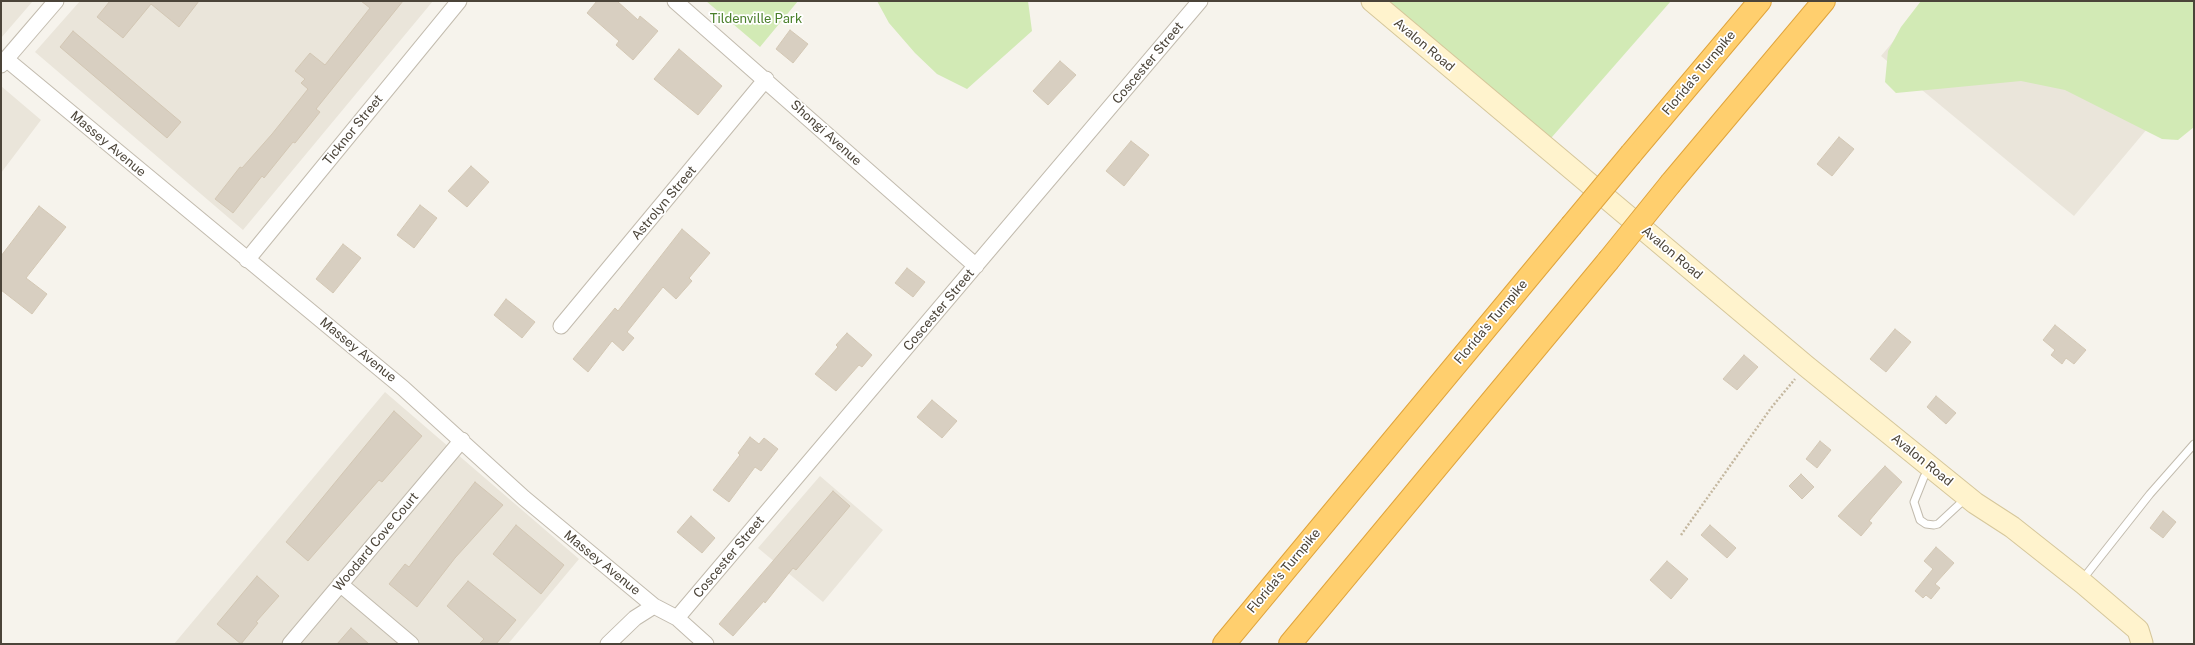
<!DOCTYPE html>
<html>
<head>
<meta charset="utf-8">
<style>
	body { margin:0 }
	#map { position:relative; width:2195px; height:645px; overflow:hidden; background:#f6f3ec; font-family:"Public Sans",sans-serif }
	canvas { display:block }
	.frame { position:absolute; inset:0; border:2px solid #4b4439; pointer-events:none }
</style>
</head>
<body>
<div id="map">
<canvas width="2195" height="645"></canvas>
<div class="frame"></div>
</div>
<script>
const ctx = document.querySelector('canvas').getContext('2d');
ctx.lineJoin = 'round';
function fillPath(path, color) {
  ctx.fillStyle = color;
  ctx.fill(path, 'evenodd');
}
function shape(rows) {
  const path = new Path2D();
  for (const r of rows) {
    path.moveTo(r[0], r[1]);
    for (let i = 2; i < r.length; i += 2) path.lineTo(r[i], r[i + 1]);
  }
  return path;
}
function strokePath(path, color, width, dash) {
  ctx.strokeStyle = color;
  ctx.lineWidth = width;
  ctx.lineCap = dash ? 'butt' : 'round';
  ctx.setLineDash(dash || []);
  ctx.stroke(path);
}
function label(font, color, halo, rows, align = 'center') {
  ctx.font = font + ' "Public Sans",sans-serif';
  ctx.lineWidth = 3.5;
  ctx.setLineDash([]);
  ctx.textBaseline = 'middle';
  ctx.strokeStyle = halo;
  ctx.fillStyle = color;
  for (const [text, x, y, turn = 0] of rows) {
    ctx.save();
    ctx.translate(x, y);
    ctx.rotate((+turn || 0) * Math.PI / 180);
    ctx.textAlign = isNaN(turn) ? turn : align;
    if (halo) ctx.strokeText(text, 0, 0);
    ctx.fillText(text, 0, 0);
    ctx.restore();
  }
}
fillPath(shape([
	[1,1,33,1,1,38],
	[80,1,433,1,243,230,35,52],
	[1927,1,2194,1,2194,73,2074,216,1881,56],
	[1,86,41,120,1,173],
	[385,392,579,559,508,644,174,644],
	[820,476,883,530,823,602,758,548]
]), '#eae5da');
fillPath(shape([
	[706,1,798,1,760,47],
	[877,1,1028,1,1032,31,967,89,937,74,915,53,889,23],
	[1371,1,1671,1,1545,145],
	[1921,1,2194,1,2194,127,2178,140,2162,139,2065,90,2021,81,1896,93,1885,82,1888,51,1901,27]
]), '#d2eab5');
const building = shape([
	[110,1,199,1,179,27,151,4,123,38,97,17,110,1],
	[361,1,403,1,316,109,320,112,295,143,293,142,264,178,262,176,233,213,215,199,240,167,242,168,272,134,308,89,301,83,305,79,295,71,310,53,325,65,370,8,361,1],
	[597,1,617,1,638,20,640,16,658,31,633,60,616,45,619,41,587,13,597,1],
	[790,30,808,44,793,63,776,49,790,30],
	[73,31,181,122,167,138,60,47,73,31],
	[679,49,722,86,698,115,654,79,679,49],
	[1060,61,1076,75,1048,105,1033,91,1060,61],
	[1839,137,1854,149,1832,176,1817,164,1839,137],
	[1131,141,1149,155,1124,186,1106,171,1131,141],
	[471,166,489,182,467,207,448,191,471,166],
	[420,205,437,218,414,248,397,235,420,205],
	[39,206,66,227,26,278,47,294,32,314,1,290,1,256,39,206],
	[682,229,710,253,689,278,692,281,676,299,663,287,627,332,634,338,623,351,612,341,588,372,573,359,615,308,618,311,682,229],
	[343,244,361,258,333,293,316,279,343,244],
	[907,268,925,282,913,297,895,283,907,268],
	[506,299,535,322,522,338,494,315,506,299],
	[2055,325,2086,350,2074,364,2066,358,2062,364,2051,355,2055,350,2043,340,2055,325],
	[1895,329,1911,342,1886,372,1870,359,1895,329],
	[847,333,872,355,862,367,859,365,836,391,815,374,838,347,836,345,847,333],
	[1744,355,1758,367,1737,390,1723,379,1744,355],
	[1936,396,1956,413,1946,424,1927,407,1936,396],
	[932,400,957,421,942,438,917,417,932,400],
	[394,411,422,436,382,482,379,480,308,561,286,542,394,411],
	[750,437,759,444,764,438,778,449,761,471,755,467,729,502,713,490,740,455,738,453,750,437],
	[1820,441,1831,450,1817,468,1806,459,1820,441],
	[1885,466,1902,482,1869,521,1872,523,1861,536,1838,516,1885,466],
	[1801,474,1814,487,1802,499,1789,486,1801,474],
	[475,482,503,505,455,558,417,607,389,584,405,564,409,567,475,482],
	[833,491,850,506,796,570,793,568,765,603,764,601,733,636,719,624,833,491],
	[2163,511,2176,522,2163,538,2150,528,2163,511],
	[691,516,715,538,702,553,677,532,691,516],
	[516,525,564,565,541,594,493,554,516,525],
	[1710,525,1736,548,1727,558,1701,535,1710,525],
	[1936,547,1954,563,1935,584,1940,588,1931,599,1926,595,1923,598,1915,591,1933,569,1924,561,1936,547],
	[1667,561,1688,579,1671,599,1650,580,1667,561],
	[257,576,279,596,256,622,258,623,241,644,217,624,257,576],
	[468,581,516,620,496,644,479,644,484,639,447,606,468,581],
	[351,628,369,644,337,644,351,628]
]);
fillPath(building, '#d8cfc1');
strokePath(building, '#d3c7b4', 1);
const service = shape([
	[1930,469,1924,477,1914,502,1920,520,1926,524,1934,525,1938,524,1966,498],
	[2082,580,2150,494,2194,444]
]);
const minor = shape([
	[675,1,976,266],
	[6,59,403,388,524,498,654,606,677,618,706,644],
	[1,65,56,1],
	[247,260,459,1],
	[561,326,766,79],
	[340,584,411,644],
	[677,618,1200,1],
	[290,644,462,440],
	[608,644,635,618,654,606]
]);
const secondary = shape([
	[1372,1,1806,366,1975,503,2012,527,2084,584,2138,630,2142,643]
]);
const motorway = shape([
	[1631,154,1760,1],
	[1671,183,1824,1],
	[1224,644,1571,226],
	[1290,644,1608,261]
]);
strokePath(service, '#c2bbae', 9);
strokePath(minor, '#c2bbae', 17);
strokePath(secondary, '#d6c79b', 23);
strokePath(motorway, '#e0a43c', 24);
strokePath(shape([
	[1681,535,1771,408,1795,379]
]), '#c4b79f', 2.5, [2, 2]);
strokePath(service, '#fff', 7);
strokePath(minor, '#fff', 15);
strokePath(secondary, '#fff3cd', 21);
strokePath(motorway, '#ffcf6e', 22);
const motorwayBridge = shape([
	[1571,226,1631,154],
	[1608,261,1671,183]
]);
strokePath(motorwayBridge, '#e0a43c', 24, []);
strokePath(motorwayBridge, '#ffcf6e', 22);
label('13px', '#4a7f2a', '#fff', [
	["Tildenville Park",756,19]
]);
label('13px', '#4b4439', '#fff', [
	["Avalon Road",1424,45,40],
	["Coscester Street",1148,63,-50],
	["Florida's Turnpike",1699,73,-50],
	["Ticknor Street",353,130,-51],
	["Shongi Avenue",826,133,42],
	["Massey Avenue",108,144,40],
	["Astrolyn Street",664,203,-50],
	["Avalon Road",1672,253,40],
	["Coscester Street",939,310,-50],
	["Florida's Turnpike",1491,322,-50],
	["Massey Avenue",358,350,39],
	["Avalon Road",1922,460,39],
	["Woodard Cove Court",376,542,-50],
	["Coscester Street",729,557,-50],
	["Massey Avenue",602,563,39],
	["Florida's Turnpike",1284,571,-50]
]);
</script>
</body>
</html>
